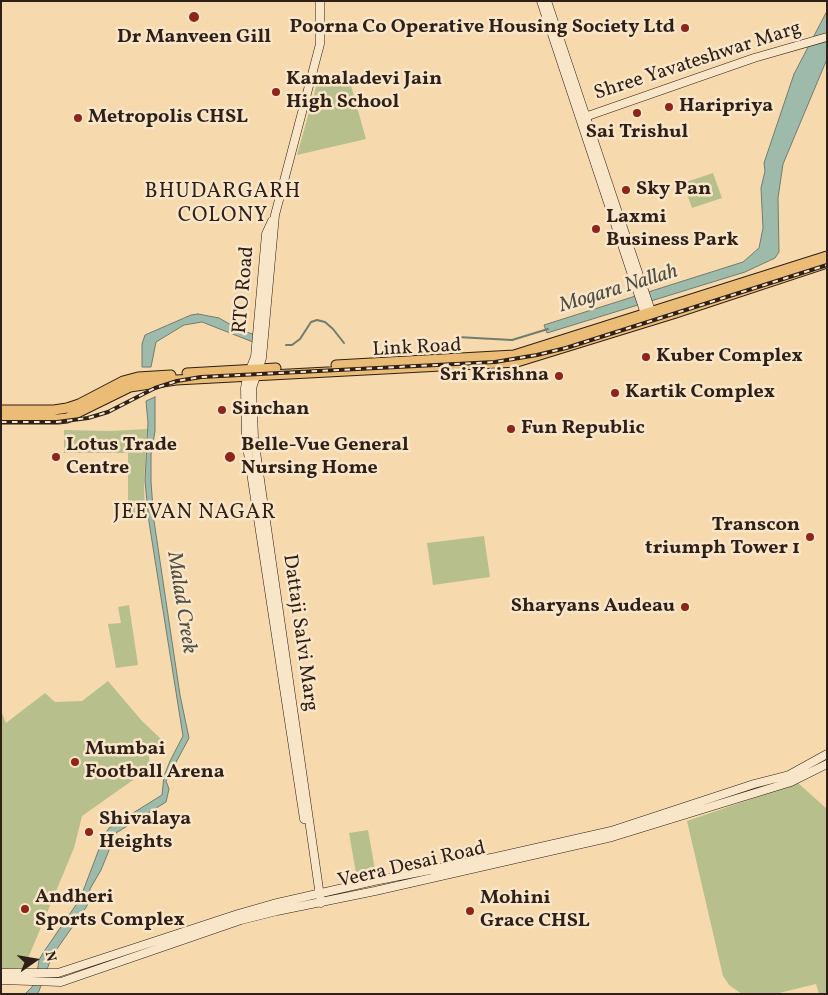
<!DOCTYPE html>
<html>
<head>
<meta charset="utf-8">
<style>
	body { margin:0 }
	#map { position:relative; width:828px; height:995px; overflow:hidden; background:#f6d9ac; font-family:Vollkorn,serif }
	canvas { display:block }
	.frame { position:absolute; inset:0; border:2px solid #2e1f18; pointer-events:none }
	.north { position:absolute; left:10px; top:935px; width:50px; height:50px; -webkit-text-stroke:4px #f9e6c9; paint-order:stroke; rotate:77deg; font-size:14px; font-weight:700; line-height:20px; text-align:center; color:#2e1f18 }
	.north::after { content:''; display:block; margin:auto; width:18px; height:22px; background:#2e1f18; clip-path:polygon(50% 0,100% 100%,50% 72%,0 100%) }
</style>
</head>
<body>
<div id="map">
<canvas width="828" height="995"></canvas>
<div class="frame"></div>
<div class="north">N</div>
</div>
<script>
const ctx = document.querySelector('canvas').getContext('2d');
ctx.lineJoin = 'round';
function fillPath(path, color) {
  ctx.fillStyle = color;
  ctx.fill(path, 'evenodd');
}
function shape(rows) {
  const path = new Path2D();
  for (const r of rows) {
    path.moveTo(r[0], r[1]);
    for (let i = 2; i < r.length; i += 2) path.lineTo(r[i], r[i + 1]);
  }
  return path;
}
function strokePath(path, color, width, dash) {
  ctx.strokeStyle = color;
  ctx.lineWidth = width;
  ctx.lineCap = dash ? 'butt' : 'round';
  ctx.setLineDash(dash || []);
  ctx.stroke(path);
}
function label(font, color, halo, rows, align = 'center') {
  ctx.font = font + ' Vollkorn,serif';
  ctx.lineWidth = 5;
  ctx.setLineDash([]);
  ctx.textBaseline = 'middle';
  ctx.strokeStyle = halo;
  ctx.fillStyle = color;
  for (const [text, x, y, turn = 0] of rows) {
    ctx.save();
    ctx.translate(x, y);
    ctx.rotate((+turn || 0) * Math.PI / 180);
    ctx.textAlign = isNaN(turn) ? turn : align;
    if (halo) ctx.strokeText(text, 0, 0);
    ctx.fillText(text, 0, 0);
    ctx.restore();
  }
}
fillPath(shape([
	[318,80,350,82,366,139,297,155],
	[713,173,722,198,692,208,683,183],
	[147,429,144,484,145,515,128,516,128,453,64,453,64,430,111,431],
	[484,536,490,577,433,585,427,543],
	[129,605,138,665,116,668,108,624,121,623,118,607],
	[108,681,142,721,162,740,149,757,150,768,82,816,74,848,24,968,1,969,1,711,6,723,45,693,55,702,82,701],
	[798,783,827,809,827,994,819,994,816,984,775,994,742,994,729,985,723,976,687,821],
	[368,830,375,870,356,873,349,833]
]), '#b7c08d');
const water = shape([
	[827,11,827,59,783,164,778,198,779,252,775,258,745,272,547,333,544,325,743,262,759,248,763,228,761,188,765,171,764,163,794,74,827,11],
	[198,314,219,318,240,330,259,336,258,344,202,322,184,325,156,342,151,367,142,367,142,344,145,335,191,315,198,314],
	[155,397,155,431,151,455,151,482,154,521,180,695,189,738,166,781,169,789,166,802,116,833,101,870,90,889,87,906,52,956,39,991,37,994,25,994,32,987,36,979,39,960,43,953,80,899,104,836,109,828,162,795,164,776,170,761,183,736,149,522,145,481,148,423,146,401,155,397]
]);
fillPath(water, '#9dbaaa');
strokePath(water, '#717c70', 1);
strokePath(shape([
	[457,337,512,340,548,329],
	[286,345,292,345,300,339,311,322,317,320,325,322,333,329,344,343]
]), '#717c70', 2);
const secondary = shape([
	[320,1,320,44,275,215,262,358,252,388,254,438,321,903],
	[541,1,646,317],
	[547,1,653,317],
	[582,118,754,58,827,37],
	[272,221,266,234,255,357,247,377,245,388,246,440,304,819],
	[1,973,58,973,238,914,273,904,374,881,496,857,611,831,754,784,789,775,827,754],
	[1,980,61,982,241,920,277,911,375,891,612,837,791,782,827,764]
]);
const primary = shape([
	[336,365,514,355,827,256],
	[187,373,276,368],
	[1,410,54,410,67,408,79,404,123,381,138,377,171,375],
	[1,419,58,419,67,418,130,387,176,380,517,362,676,313,827,263]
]);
strokePath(secondary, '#2e1f18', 9);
strokePath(primary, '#2e1f18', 11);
strokePath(secondary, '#f9e6c9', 8);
strokePath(primary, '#ebbc76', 9);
const rail = shape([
	[1,422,57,422,88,418,108,412,155,388,177,381,201,377,495,362,537,355,566,348,827,265]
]);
strokePath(rail, '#2e1f18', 4);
strokePath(rail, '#f9e6c9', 2, [5.5]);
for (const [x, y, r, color] of [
	[194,17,6,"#8f2418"],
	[685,28,5,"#8f2418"],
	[276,92,5,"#8f2418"],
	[669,107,5,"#8f2418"],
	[637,113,5,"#8f2418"],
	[78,118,5,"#8f2418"],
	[626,190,5,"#8f2418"],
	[596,229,5,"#8f2418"],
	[646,357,5,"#8f2418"],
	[559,376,5,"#8f2418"],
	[615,393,5,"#8f2418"],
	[222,410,5,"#8f2418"],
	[511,429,5,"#8f2418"],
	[56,457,5,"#8f2418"],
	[230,457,6,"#8f2418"],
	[810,537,5,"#8f2418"],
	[685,607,5,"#8f2418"],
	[75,762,5,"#8f2418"],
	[89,832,5,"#8f2418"],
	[25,909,5,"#8f2418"],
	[470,911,5,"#8f2418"]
]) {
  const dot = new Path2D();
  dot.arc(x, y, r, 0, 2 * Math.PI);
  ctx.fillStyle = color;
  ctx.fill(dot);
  strokePath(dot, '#f9e6c9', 2);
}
label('bold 20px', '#2e1f18', '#f9e6c9', [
	["Poorna Co Operative Housing Society Ltd",675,28,"right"],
	["Dr Manveen Gill",194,38,"center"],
	["Kamaladevi Jain",286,80],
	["High School",286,103],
	["Haripriya",679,107],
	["Metropolis CHSL",88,118],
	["Sai Trishul",637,133,"center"],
	["Sky Pan",636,190],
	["Laxmi",606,218],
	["Business Park",606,241],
	["Kuber Complex",656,357],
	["Sri Krishna",549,376,"right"],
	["Kartik Complex",625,393],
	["Sinchan",232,410],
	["Fun Republic",521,429],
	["Lotus Trade",66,446],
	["Centre",66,469],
	["Belle-Vue General",241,446],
	["Nursing Home",241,469],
	["Transcon",800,526,"right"],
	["triumph Tower 1",800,549,"right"],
	["Sharyans Audeau",675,607,"right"],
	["Mumbai",85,750],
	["Football Arena",85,773],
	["Shivalaya",99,820],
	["Heights",99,843],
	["Andheri",35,898],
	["Sports Complex",35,921],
	["Mohini",480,899],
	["Grace CHSL",480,922]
], 'left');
label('20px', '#2e1f18', '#f9e6c9', [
	["Shree Yavateshwar Marg",698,62,-18],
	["RTO Road",245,290,-85],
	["Link Road",417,349,-3],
	["Dattaji Salvi Marg",299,633,82],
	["Veera Desai Road",412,866,-13]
]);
ctx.letterSpacing = '1px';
label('21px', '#2e1f18', '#f9e6c9', [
	["BHUDARGARH",223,193],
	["COLONY",223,217],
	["JEEVAN NAGAR",195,514]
]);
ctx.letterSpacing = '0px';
label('italic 21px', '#4f4e44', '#f9e6c9', [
	["Mogara Nallah",619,290,-17],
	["Malad Creek",180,603,81]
]);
</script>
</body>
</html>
